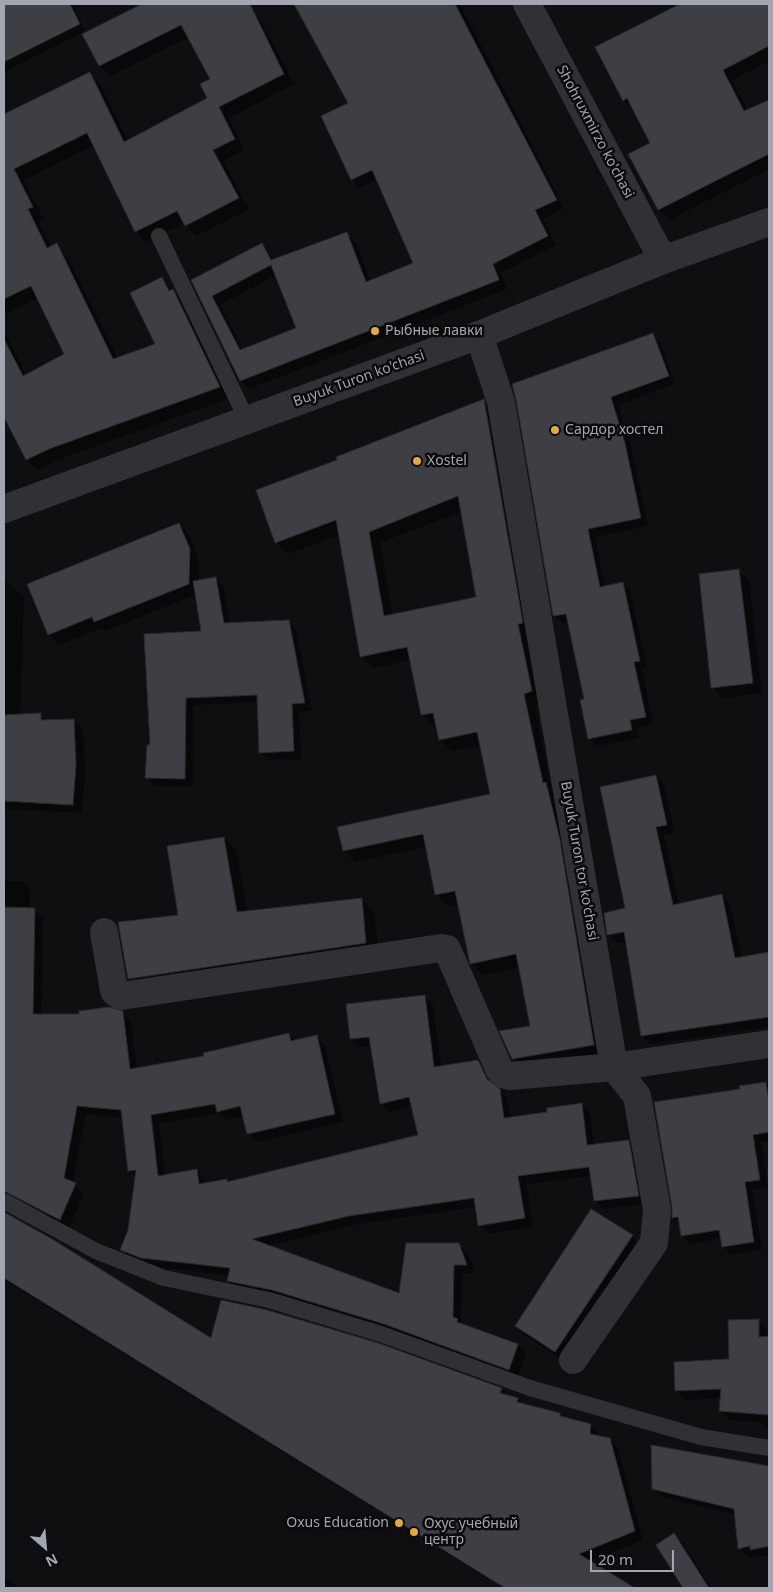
<!DOCTYPE html>
<html>
<head>
<meta charset="utf-8">
<style>
	body { margin:0 }
	#map { position:relative; width:773px; height:1592px; overflow:hidden; background:#0f0f11; font-family:"Noto Sans",sans-serif }
	canvas { display:block }
	.frame { position:absolute; inset:0; border:5px solid #a1a6b1; pointer-events:none }
	.north { position:absolute; left:20px; top:1522px; width:50px; height:50px; -webkit-text-stroke:4px #0b0b0c; paint-order:stroke; rotate:153deg; font-size:14px; font-weight:700; line-height:20px; text-align:center; color:#a1a6b1 }
	.north::after { content:''; display:block; margin:auto; width:18px; height:22px; background:#a1a6b1; clip-path:polygon(50% 0,100% 100%,50% 72%,0 100%) }
	.scale { position:absolute; left:590px; top:1550px; width:84px; height:22px; box-sizing:border-box; border:2px solid #a1a6b1; border-top:0; padding-left:6px; font-size:15px; line-height:18px; white-space:nowrap; color:#a1a6b1; -webkit-text-stroke:4px #0b0b0c; paint-order:stroke }
</style>
</head>
<body>
<div id="map">
<canvas width="773" height="1592"></canvas>
<div class="frame"></div>
<div class="north">N</div>
<div class="scale">20 m</div>
</div>
<script>
const ctx = document.querySelector('canvas').getContext('2d');
ctx.lineJoin = 'round';
function fillPath(path, color) {
  ctx.fillStyle = color;
  ctx.fill(path, 'evenodd');
}
function shape(rows) {
  const path = new Path2D();
  for (const r of rows) {
    path.moveTo(r[0], r[1]);
    for (let i = 2; i < r.length; i += 2) path.lineTo(r[i], r[i + 1]);
  }
  return path;
}
function strokePath(path, color, width, dash) {
  ctx.strokeStyle = color;
  ctx.lineWidth = width;
  ctx.lineCap = dash ? 'butt' : 'round';
  ctx.setLineDash(dash || []);
  ctx.stroke(path);
}
function label(font, color, halo, rows, align = 'center') {
  ctx.font = font + ' "Noto Sans",sans-serif';
  ctx.lineWidth = 5;
  ctx.setLineDash([]);
  ctx.textBaseline = 'middle';
  ctx.strokeStyle = halo;
  ctx.fillStyle = color;
  for (const [text, x, y, turn = 0] of rows) {
    ctx.save();
    ctx.translate(x, y);
    ctx.rotate((+turn || 0) * Math.PI / 180);
    ctx.textAlign = isNaN(turn) ? turn : align;
    if (halo) ctx.strokeText(text, 0, 0);
    ctx.fillText(text, 0, 0);
    ctx.restore();
  }
}
fillPath(shape([
	[4,4,72,4,86,33,144,4,250,4,274,45,294,84,229,118,244,150,223,161,249,209,196,236,185,223,146,242,136,231,94,145,24,180,43,218,38,220,51,248,57,245,67,256,118,359,157,345,162,279,184,302,230,398,60,459,38,470,27,460,4,414,4,331,26,375,66,354,38,298,4,315,4,259,12,255,4,237,4,116,90,74,101,85,128,141,209,99,212,80,189,37,111,76,100,66,83,32,4,72],
	[296,4,460,4,564,208,543,219,556,245,501,273,507,289,249,389,241,381,193,281,262,244,274,260,347,233,356,242,370,281,415,263,378,179,360,188,352,179,350,103],
	[276,275,297,329,243,350,220,305],
	[681,4,769,4,769,61,732,80,748,111,769,101,769,169,669,220,659,209,652,143,634,110,624,100],
	[653,335,661,343,675,384,618,405,632,452,648,526,595,537,605,587,623,583,630,591,647,668,642,669,653,724,637,728,639,738,597,746,590,738,585,700,569,622,562,623,554,616,518,399],
	[483,401,495,412,543,703,535,705,605,1057,525,1070,513,1058,531,1027,520,967,483,975,471,963,459,904,448,906,436,894,426,847,355,862,344,851,491,795,481,745,452,751,440,740,437,726,434,726,423,715,411,660,373,668,361,656,340,535,288,554,276,542,338,461],
	[462,511,477,598,393,616,380,543],
	[179,525,189,535,199,561,199,582,216,579,224,587,230,624,288,621,296,629,312,711,299,711,301,759,268,760,261,752,259,702,193,705,193,787,155,786,147,778,152,746,202,632,197,594,105,631,101,628,59,645,49,635],
	[739,571,749,581,762,693,723,698,712,687],
	[4,579,24,598,20,715,40,714,47,721,74,720,83,729,85,774,82,813,4,809],
	[656,776,664,785,675,833,664,835,679,905,721,895,730,904,742,958,769,954,769,1027,651,1044,642,1036,627,942,617,943,609,935,626,909],
	[224,838,237,851,247,912,361,899,374,912,379,956,142,992,129,979,180,916],
	[4,881,22,881,30,890,30,909,34,910,43,918,41,1015,122,1013,131,1022,137,1069,206,1057,289,1034,296,1042,317,1037,325,1046,343,1122,257,1142,248,1133,244,1116,227,1120,220,1113,159,1123,165,1176,196,1171,205,1179,206,1184,227,1180,230,1183,419,1136,412,1106,390,1112,381,1103,372,1046,360,1047,352,1039,424,996,433,1005,441,1067,478,1061,487,1070,494,1086,508,1099,511,1118,581,1105,590,1113,594,1146,628,1141,637,1150,647,1204,604,1209,595,1201,592,1176,526,1184,533,1227,488,1234,479,1225,477,1207,358,1224,268,1246,400,1295,459,1245,468,1254,475,1273,462,1273,461,1324,518,1346,526,1354,518,1378,237,1289,228,1281,229,1275,151,1267,131,1258,122,1250,129,1231,136,1177,129,1170,124,1118,85,1114,73,1184,84,1193,69,1228,4,1205],
	[769,1082,769,1141,761,1142,768,1188,752,1190,762,1250,731,1255,723,1246,722,1238,691,1244,682,1235,681,1225,673,1218,741,1090,741,1087],
	[4,1205,4,1213,52,1240,212,1340,501,1389,508,1397,517,1399,523,1405,560,1414,565,1419,590,1425,599,1434,599,1437,609,1439,618,1448,643,1540,589,1562,633,1588,503,1588,4,1280],
	[632,1236,642,1247,566,1362,526,1336,516,1325],
	[758,1320,767,1329,767,1338,769,1338,769,1428,760,1422,729,1420,721,1411,722,1398,685,1400,677,1391,730,1360],
	[652,1446,769,1467,769,1556,748,1557,739,1548,736,1515,662,1497,653,1488],
	[674,1535,683,1543,711,1588,685,1588,657,1545],
	[4,1578,21,1588,4,1588]
]), '#0007');
const building = shape([
	[4,4,70,4,80,24,4,62,4,4],
	[142,4,250,4,284,74,219,107,235,139,213,150,239,198,185,226,177,211,135,232,87,133,14,169,33,207,28,209,47,248,57,243,113,359,155,344,130,293,162,277,169,291,173,289,220,387,49,449,26,460,4,417,4,339,23,376,64,354,31,286,4,299,4,114,90,72,124,142,207,98,200,84,210,79,181,25,99,66,82,34,142,4],
	[294,4,455,4,557,200,535,210,548,236,493,264,499,280,240,381,191,280,262,243,271,260,347,232,366,282,413,263,372,170,351,180,321,116,348,103,294,4],
	[271,265,296,328,240,350,212,296,271,265],
	[680,4,769,4,769,46,723,70,744,111,769,100,769,154,658,210,628,154,650,143,627,98,623,101,595,47,680,4],
	[653,333,669,376,611,397,625,443,641,518,588,529,600,587,623,582,640,661,634,662,646,717,630,720,632,730,588,739,580,700,584,699,566,614,553,616,516,399,512,384,653,333],
	[484,399,523,623,518,624,532,691,524,694,543,783,546,782,560,840,594,1045,512,1059,499,1031,530,1026,516,954,470,964,455,891,435,895,423,834,343,851,337,827,490,794,477,732,439,740,433,713,421,715,407,647,360,657,336,520,275,543,256,490,337,460,336,457,484,399],
	[458,496,476,597,384,616,369,532,458,496],
	[179,523,190,549,189,584,94,622,92,617,48,635,27,584,179,523],
	[739,569,753,683,711,688,699,574,739,569],
	[216,577,224,623,289,620,305,703,292,704,294,751,259,753,257,695,186,698,185,779,145,778,147,745,150,745,144,634,201,631,193,581,216,577],
	[41,713,41,720,74,719,76,764,73,805,4,801,4,715,41,713],
	[656,775,667,825,656,827,673,905,722,894,735,958,769,952,769,1017,641,1036,624,932,607,935,604,913,625,908,600,787,656,775],
	[224,837,237,912,362,898,366,943,128,979,118,922,178,915,167,846,224,837],
	[4,907,35,908,33,1014,79,1014,79,1011,109,1007,123,1011,130,1069,204,1056,203,1053,289,1033,291,1041,317,1035,335,1114,247,1134,240,1106,217,1112,215,1104,151,1115,158,1176,197,1169,199,1184,227,1179,227,1182,418,1135,409,1097,380,1104,369,1037,350,1039,346,1004,425,995,434,1067,478,1060,487,1079,500,1089,504,1118,547,1112,547,1108,582,1103,587,1145,629,1140,639,1196,594,1201,589,1167,518,1176,525,1218,478,1226,474,1198,349,1216,252,1239,399,1293,406,1243,459,1243,467,1265,454,1265,453,1317,458,1319,457,1322,518,1344,509,1370,384,1324,272,1290,227,1281,230,1268,141,1258,120,1250,128,1230,136,1170,128,1171,121,1110,77,1106,64,1178,76,1183,60,1220,4,1191,4,907],
	[766,1082,769,1104,769,1132,753,1135,760,1180,745,1182,754,1242,722,1247,719,1230,681,1236,678,1217,672,1218,672,1207,654,1102,740,1089,739,1086,766,1082],
	[591,1209,633,1235,555,1352,515,1326,591,1209],
	[4,1212,52,1239,211,1338,221,1300,267,1310,378,1343,502,1388,500,1393,518,1398,517,1402,560,1413,560,1416,591,1424,590,1434,610,1438,635,1531,579,1554,635,1588,505,1588,4,1278,4,1212],
	[759,1319,759,1337,769,1336,769,1415,719,1411,721,1389,675,1391,674,1362,729,1359,728,1320,759,1319],
	[651,1445,769,1466,769,1546,750,1550,750,1546,738,1549,734,1509,652,1489,651,1445],
	[674,1533,709,1588,683,1588,656,1545,674,1533]
]);
fillPath(building, '#3e3f44');
strokePath(building, '#2a2a2d', 1);
strokePath(shape([
	[159,236,247,420],
	[4,1201,96,1251,164,1278,269,1300,381,1334,530,1388,701,1437,769,1448]
]), '#313135', 16);
strokePath(shape([
	[527,4,663,260],
	[479,335,501,402,614,1067,637,1096,657,1210,654,1243,573,1360],
	[104,932,114,991,121,996,441,948,447,949,499,1069,503,1074,510,1076,614,1067,769,1044]
]), '#313135', 28);
strokePath(shape([
	[4,509,479,335,663,260,769,222]
]), '#313135', 28);
for (const [x, y, r, color] of [
	[375,331,5,"#e7aa31"],
	[555,430,5,"#e7aa31"],
	[417,461,5,"#e7aa31"],
	[399,1523,5,"#e7aa31"],
	[414,1532,5,"#e7aa31"]
]) {
  const dot = new Path2D();
  dot.arc(x, y, r, 0, 2 * Math.PI);
  ctx.fillStyle = color;
  ctx.fill(dot);
  strokePath(dot, '#0b0b0c', 2);
}
label('14px', '#a1a6b1', '#0b0b0c', [
	["Shohruxmirzo ko'chasi",595,132,62],
	["Buyuk Turon ko'chasi",359,379,-20],
	["Buyuk Turon tor ko'chasi",579,861,80]
]);
label('14px', '#a1a6b1', '#0b0b0c', [
	["Рыбные лавки",385,331],
	["Сардор хостел",565,430],
	["Xostel",427,461],
	["Oxus Education",389,1523,"right"],
	["Охус учебный",424,1524],
	["центр",424,1540]
], 'left');
</script>
</body>
</html>
